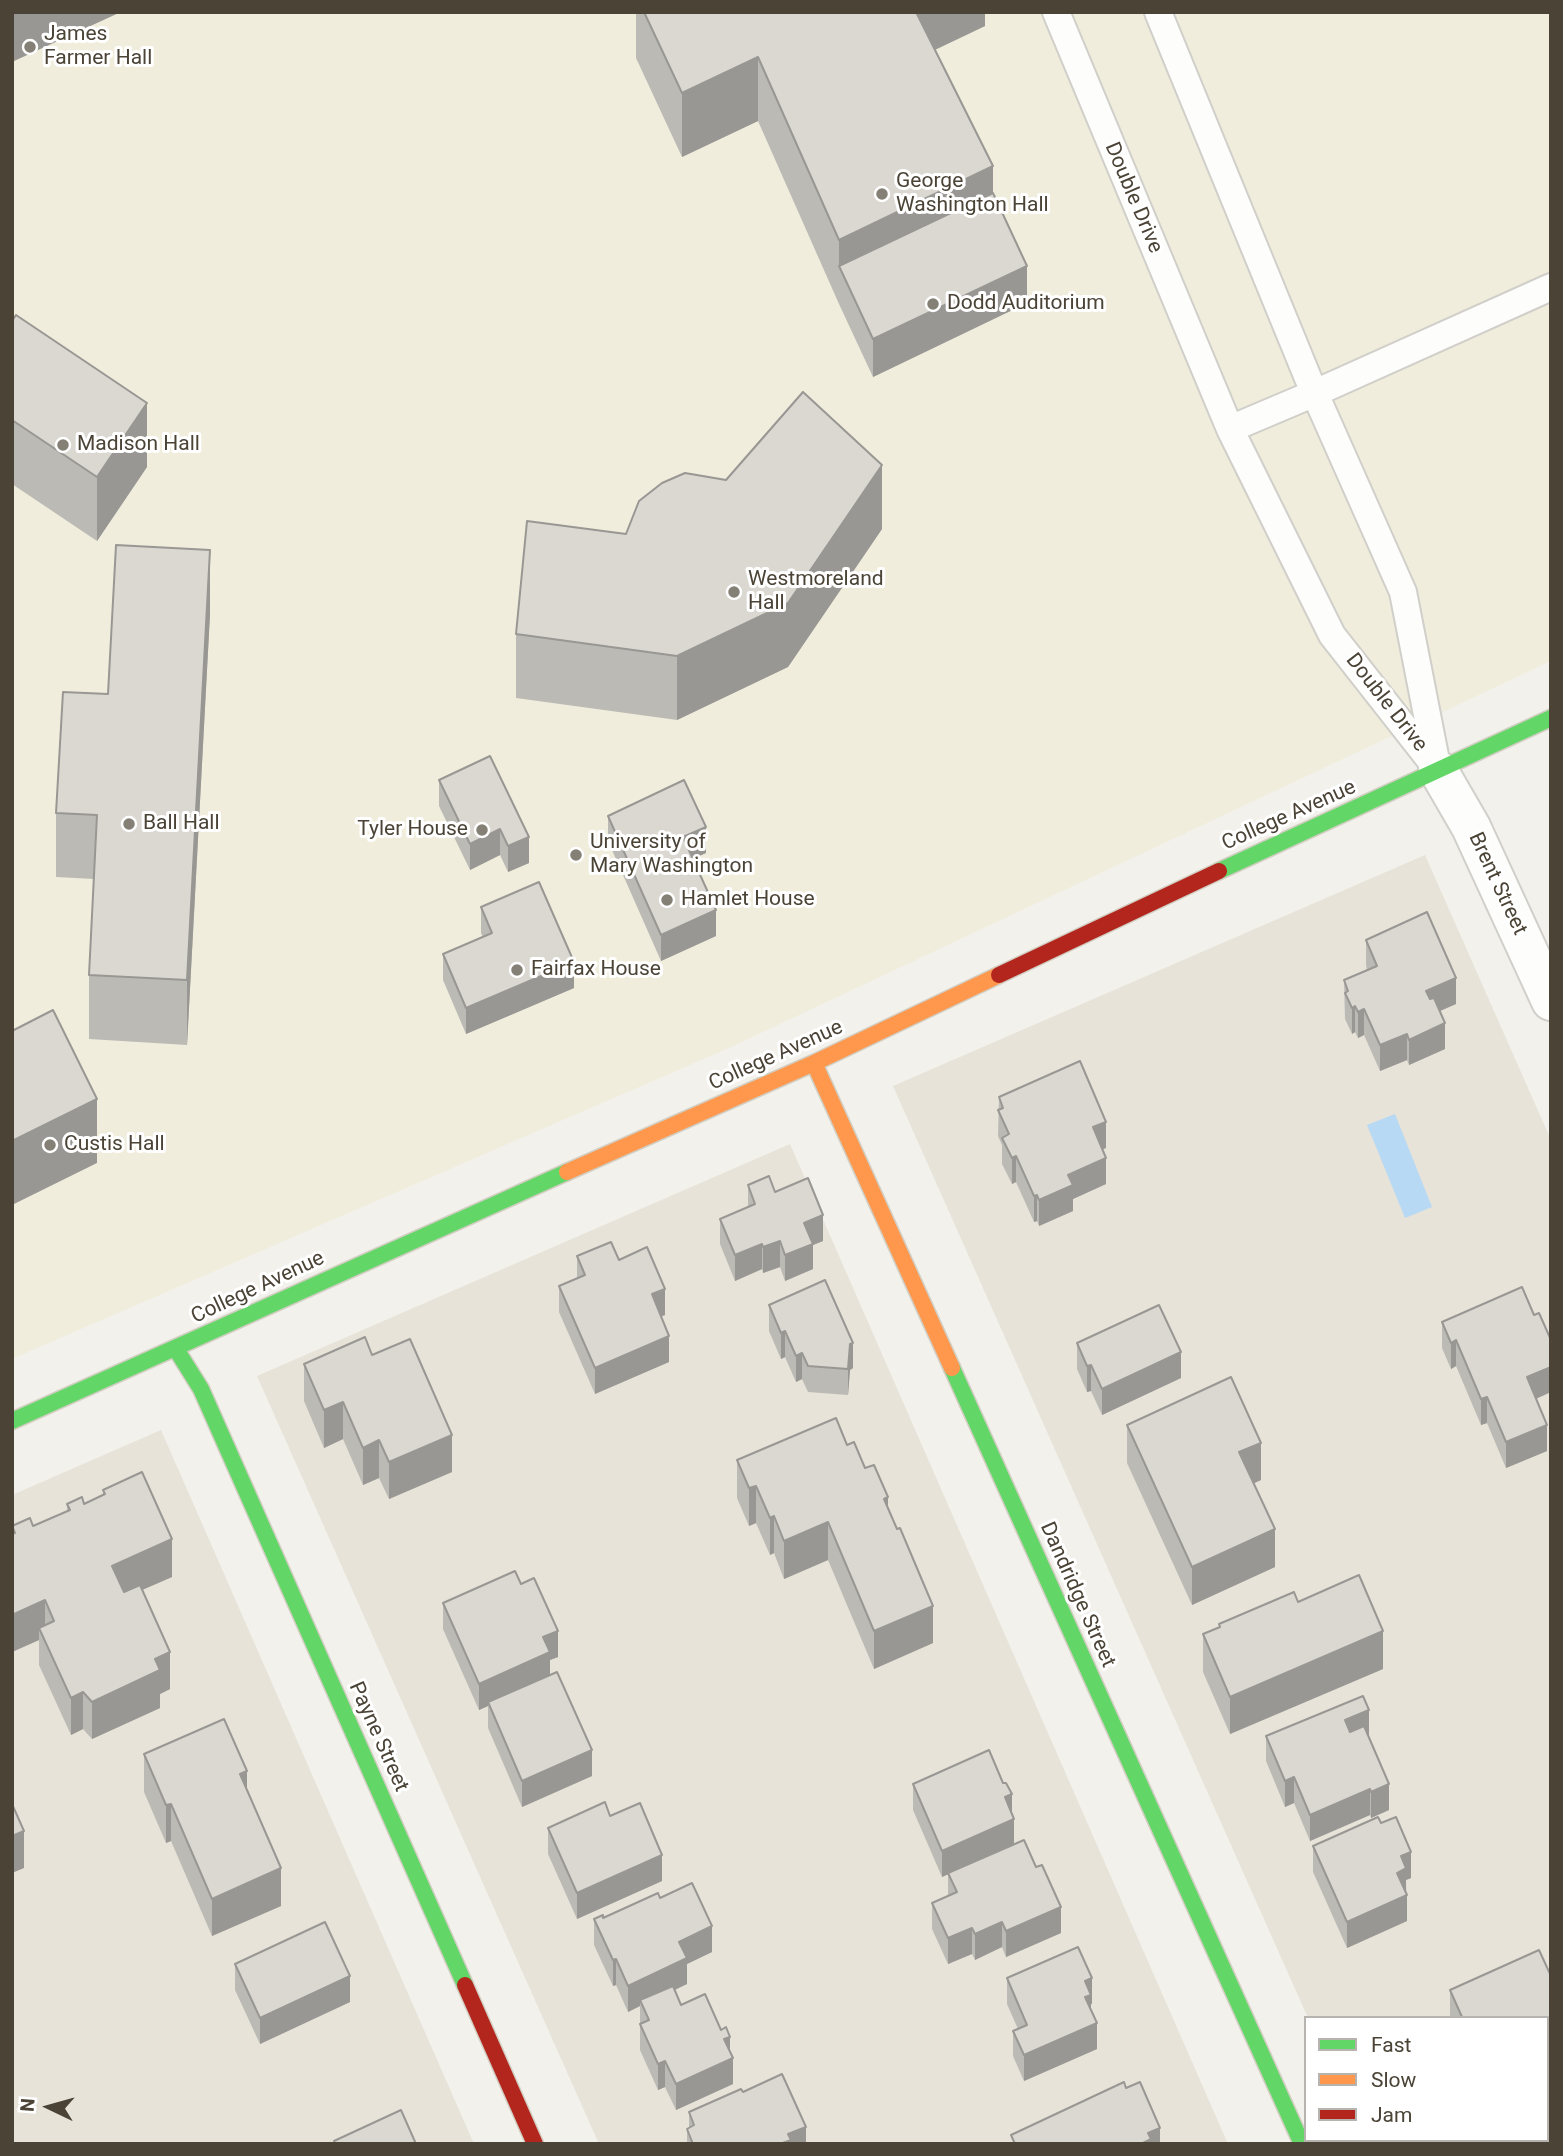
<!DOCTYPE html>
<html>
<head>
<meta charset="utf-8">
<style>
	body { margin:0 }
	#map { position:relative; width:1563px; height:2156px; overflow:hidden; background:#f2f1ec; font-family:Roboto,sans-serif }
	canvas { display:block }
	.frame { position:absolute; inset:0; border:14px solid #4a4336; pointer-events:none }
	.legend { position:absolute; left:1304px; top:2016px; width:245px; height:126px; box-sizing:border-box; background:#fff; border:2px solid #b7b4af; margin:0; padding:9px 12px; list-style:none; font-size:21px; color:#4a4336 }
	.legend li { display:flex; align-items:center; gap:14px; height:35px }
	.legend b { width:35px; border:2px solid #b7b4af }
	.north { position:absolute; left:14px; top:2072px; width:70px; height:70px; -webkit-text-stroke:5px #fff; paint-order:stroke; rotate:275deg; font-size:19px; font-weight:700; line-height:28px; text-align:center; color:#4a4336 }
	.north::after { content:''; display:block; margin:auto; width:24px; height:32px; background:#4a4336; clip-path:polygon(50% 0,100% 100%,50% 72%,0 100%) }
</style>
</head>
<body>
<div id="map">
<canvas width="1563" height="2156"></canvas>
<div class="frame"></div>
<ul class="legend">
<li><b style="height:9px;background:#63d668"></b>Fast</li>
<li><b style="height:9px;background:#ff974d"></b>Slow</li>
<li><b style="height:9px;background:#b3261e"></b>Jam</li>
</ul>
<div class="north">N</div>
</div>
<script>
const ctx = document.querySelector('canvas').getContext('2d');
ctx.lineJoin = 'round';
function fillPath(path, color) {
  ctx.fillStyle = color;
  ctx.fill(path, 'evenodd');
}
function shape(rows) {
  const path = new Path2D();
  for (const r of rows) {
    path.moveTo(r[0], r[1]);
    for (let i = 2; i < r.length; i += 2) path.lineTo(r[i], r[i + 1]);
  }
  return path;
}
function strokePath(path, color, width, dash) {
  ctx.strokeStyle = color;
  ctx.lineWidth = width;
  ctx.lineCap = dash ? 'butt' : 'round';
  ctx.setLineDash(dash || []);
  ctx.stroke(path);
}
function label(font, color, halo, rows, align = 'center') {
  ctx.font = font + ' Roboto,sans-serif';
  ctx.lineWidth = 6;
  ctx.setLineDash([]);
  ctx.textBaseline = 'middle';
  ctx.strokeStyle = halo;
  ctx.fillStyle = color;
  for (const [text, x, y, turn = 0] of rows) {
    ctx.save();
    ctx.translate(x, y);
    ctx.rotate((+turn || 0) * Math.PI / 180);
    ctx.textAlign = isNaN(turn) ? turn : align;
    if (halo) ctx.strokeText(text, 0, 0);
    ctx.fillText(text, 0, 0);
    ctx.restore();
  }
}
fillPath(shape([
	[1425,855,1551,1140,1551,2144,1365,2144,1363,2140,1547,2140,1547,2018,1308,2018,893,1086],
	[790,1144,1228,2144,599,2144,257,1376],
	[161,1430,474,2144,12,2144,12,1495]
]), '#e7e3d9');
fillPath(shape([
	[12,12,1551,12,1551,661,729,1048,12,1359]
]), '#f1eddd');
fillPath(shape([
	[1395,1114,1432,1207,1405,1218,1367,1125]
]), '#b8d9f4');
const lane = shape([
	[1056,12,1230,429,1332,635,1438,770],
	[1158,12,1308,378,1403,592,1437,766],
	[1230,429,1315,393,1551,287]
]);
const street = shape([
	[1438,770,1471,827,1551,1001]
]);
const fast = shape([
	[1219,871,1551,718],
	[176,1349,201,1389,465,1985],
	[952,1368,1302,2144],
	[12,1421,567,1172]
]);
const slow = shape([
	[814,1063,952,1368],
	[567,1172,814,1063,999,975]
]);
const jam = shape([
	[999,975,1219,871],
	[465,1985,535,2144]
]);
strokePath(lane, '#d0cfc9', 30);
strokePath(street, '#d0cfc9', 42);
strokePath(fast, '#d2cec2', 19);
strokePath(slow, '#d2cec2', 19);
strokePath(jam, '#d2cec2', 19);
strokePath(lane, '#fdfdfc', 26);
strokePath(street, '#fdfdfc', 38);
strokePath(fast, '#63d668', 16);
strokePath(slow, '#ff974d', 16);
strokePath(jam, '#b3261e', 16);
fillPath(shape([
	[636,12,985,12,985,26,935,50,993,193,1027,303,873,377,839,304,758,121,682,157,636,58],
	[12,321,147,467,97,541,12,484],
	[882,529,788,667,677,720,516,698,516,634,626,534],
	[210,614,187,1045,89,1039,89,975,94,879,56,877,56,813,108,694],
	[490,756,529,863,508,872,500,855,470,870,439,806,439,780],
	[608,816,706,853,693,859,716,936,661,961,608,841],
	[481,907,574,988,466,1034,443,980,443,954,483,937,481,933],
	[1366,940,1456,1004,1440,1011,1445,1049,1409,1065,1407,1060,1380,1071,1364,1035,1358,1038,1355,1032,1352,1034,1345,1019,1344,980,1367,970,1366,965],
	[999,1097,1106,1148,1103,1149,1106,1184,1073,1199,1073,1211,1039,1226,1037,1221,1034,1222,1016,1182,1012,1184,1002,1164,1002,1145,998,1136],
	[748,1185,775,1192,823,1241,813,1245,813,1269,785,1281,780,1267,763,1273,762,1269,735,1281,720,1244,720,1219,748,1207],
	[577,1256,619,1260,665,1315,661,1316,669,1362,595,1394,559,1312,559,1286,577,1278],
	[769,1305,853,1368,850,1370,848,1395,808,1392,802,1379,796,1382,785,1357,781,1359,769,1331],
	[1442,1322,1536,1399,1547,1451,1506,1468,1487,1423,1481,1425,1456,1366,1451,1369,1442,1348],
	[1077,1343,1181,1378,1102,1415,1091,1391,1087,1392,1077,1369],
	[372,1355,452,1472,389,1499,379,1478,363,1485,343,1439,324,1448,304,1401,304,1364],
	[1127,1425,1261,1480,1254,1483,1275,1567,1192,1605,1127,1463],
	[847,1445,865,1468,888,1509,933,1643,874,1669,828,1560,784,1579,774,1553,770,1555,756,1523,749,1526,737,1498,737,1460],
	[103,1490,172,1577,142,1590,170,1689,160,1694,160,1708,92,1739,83,1729,71,1735,39,1665,39,1640,12,1652,12,1526,33,1526,67,1511,67,1504,84,1504,103,1495],
	[521,1584,558,1657,550,1660,550,1675,592,1776,522,1807,488,1728,488,1706,479,1710,443,1629,443,1603],
	[1298,1602,1383,1669,1230,1734,1203,1672,1203,1634,1219,1627,1219,1624],
	[1266,1736,1369,1736,1389,1810,1371,1818,1370,1815,1310,1841,1294,1803,1285,1807,1266,1761],
	[144,1754,247,1790,281,1906,212,1936,171,1841,166,1843,144,1792],
	[913,1784,1012,1813,1014,1844,1061,1933,1006,1957,1002,1947,975,1960,972,1954,948,1964,932,1929,932,1903,948,1896,948,1874,942,1877,913,1810],
	[548,1828,662,1881,577,1919,548,1854],
	[1313,1846,1411,1878,1406,1880,1407,1921,1347,1948,1313,1872],
	[660,1898,712,1952,687,1964,687,1984,675,1990,681,2005,730,2052,733,2084,676,2110,665,2087,658,2090,640,2050,640,2006,628,2012,616,1985,613,1986,594,1945,594,1919,603,1918],
	[235,1964,350,2002,260,2044,235,1990],
	[1551,1976,1551,2116,1547,2117,1547,2018,1450,2018,1450,1990],
	[1007,1978,1092,2004,1091,2004,1091,2009,1097,2049,1024,2081,1013,2056,1013,2031,1018,2029,1007,2004],
	[743,2092,806,2144,687,2144,687,2129,689,2128,689,2112]
]), '#bcbab5');
fillPath(shape([
	[12,12,121,12,12,62],
	[909,12,985,12,985,26,909,62],
	[758,57,758,121,682,157,682,93],
	[993,166,993,231,839,266,839,240],
	[1027,266,1027,303,873,377,873,339],
	[147,403,147,467,97,541,97,477],
	[882,465,882,529,788,667,677,720,677,656],
	[210,550,210,614,187,1045,187,980],
	[706,827,706,853,683,863,683,837],
	[500,829,500,855,470,870,470,844],
	[529,837,529,863,508,872,508,846],
	[716,910,716,936,661,961,661,935],
	[574,962,574,988,466,1034,466,1008],
	[1456,978,1456,1004,1426,1017,1426,991],
	[1355,1006,1355,1032,1352,1034,1352,1008],
	[1364,1009,1364,1035,1358,1038,1358,1012],
	[1445,1023,1445,1049,1409,1065,1409,1040],
	[1407,1034,1407,1060,1380,1071,1380,1045],
	[97,1099,97,1163,12,1205,12,1141],
	[1106,1122,1106,1148,1093,1153,1093,1127],
	[1016,1156,1016,1182,1012,1184,1012,1158],
	[1106,1158,1106,1184,1073,1199,1073,1211,1039,1226,1039,1200,1068,1175],
	[1037,1195,1037,1221,1034,1222,1034,1196],
	[823,1215,823,1241,813,1245,813,1269,785,1281,785,1255,804,1223],
	[780,1241,780,1267,763,1273,763,1247],
	[762,1244,762,1269,735,1281,735,1255],
	[665,1289,665,1315,652,1320,652,1294],
	[785,1331,785,1357,781,1359,781,1333],
	[669,1336,669,1362,595,1394,595,1368],
	[1456,1340,1456,1366,1451,1369,1451,1343],
	[853,1343,853,1368,850,1370,848,1395,848,1369,850,1344],
	[1181,1352,1181,1378,1102,1415,1102,1389],
	[802,1353,802,1379,796,1382,796,1356],
	[1091,1365,1091,1391,1087,1392,1087,1366],
	[1551,1367,1551,1392,1527,1403,1527,1377],
	[1487,1397,1487,1423,1481,1425,1481,1399],
	[343,1402,343,1439,324,1448,324,1410],
	[1547,1425,1547,1451,1506,1468,1506,1442],
	[452,1435,452,1472,389,1499,389,1462],
	[379,1440,379,1478,363,1485,363,1448],
	[1261,1443,1261,1480,1239,1490,1239,1452],
	[756,1486,756,1523,749,1526,749,1488],
	[888,1497,888,1535,884,1499],
	[774,1516,774,1553,770,1555,770,1518],
	[828,1522,828,1560,784,1579,784,1541],
	[1275,1529,1275,1567,1192,1605,1192,1567],
	[172,1539,172,1577,112,1603,112,1566],
	[45,1600,45,1638,39,1628,39,1640,12,1652,12,1615],
	[933,1606,933,1643,874,1669,874,1631],
	[558,1631,558,1657,550,1660,550,1678,488,1702,488,1706,479,1710,479,1684,543,1637],
	[1383,1631,1383,1669,1230,1734,1230,1697],
	[170,1652,170,1689,160,1694,160,1708,92,1739,92,1702,155,1659],
	[83,1692,83,1729,71,1735,71,1698],
	[1369,1710,1369,1736,1345,1746,1345,1720],
	[592,1750,592,1776,522,1807,522,1781],
	[247,1771,247,1809,240,1774],
	[1294,1777,1294,1803,1285,1807,1285,1781],
	[1389,1784,1389,1810,1371,1818,1371,1792],
	[1370,1789,1370,1815,1310,1841,1310,1815],
	[1012,1794,1012,1820,1014,1819,1014,1845,942,1877,942,1851,1005,1797],
	[171,1804,171,1841,166,1843,166,1805],
	[24,1831,24,1868,12,1873,12,1836],
	[1411,1852,1411,1878,1406,1880,1406,1894,1397,1873,1401,1856],
	[662,1855,662,1881,577,1919,577,1893],
	[281,1868,281,1906,212,1936,212,1899],
	[1407,1895,1407,1921,1347,1948,1347,1922],
	[1061,1907,1061,1933,1006,1957,1006,1931],
	[1002,1922,1002,1947,975,1960,975,1934],
	[712,1926,712,1952,687,1964,687,1984,642,2005,640,2000,640,2006,628,2012,628,1986,679,1942],
	[972,1928,972,1954,948,1964,948,1938],
	[616,1959,616,1985,613,1986,613,1960],
	[350,1976,350,2002,260,2044,260,2018],
	[1092,1978,1092,2004,1091,2004,1091,2021,1085,2023,1085,1981],
	[1097,2023,1097,2049,1024,2081,1024,2055],
	[730,2037,730,2059,733,2058,733,2084,676,2110,676,2084,724,2039],
	[665,2061,665,2087,658,2090,658,2064],
	[1551,2078,1551,2116,1547,2117,1547,2080],
	[806,2127,806,2144,780,2144,788,2134],
	[1160,2128,1160,2144,1141,2144,1148,2133]
]), '#999793');
const building = shape([
	[644,12,916,12,993,166,839,240,758,57,682,93,644,12],
	[993,193,1027,266,873,339,839,266,993,193],
	[16,315,147,403,97,477,12,420,12,321,16,315],
	[803,392,882,465,788,603,677,656,516,634,527,521,626,534,639,501,662,483,685,473,726,480,803,392],
	[116,545,210,550,187,980,89,975,97,815,56,813,63,692,108,694,116,545],
	[490,756,529,837,508,846,500,829,470,844,439,780,490,756],
	[684,780,706,827,683,837,716,910,661,935,608,816,684,780],
	[539,882,574,962,466,1008,443,954,492,933,481,907,539,882],
	[1427,912,1456,978,1426,991,1430,999,1434,998,1445,1023,1409,1040,1407,1034,1380,1045,1364,1009,1358,1012,1355,1006,1352,1008,1345,993,1348,991,1344,980,1377,966,1366,940,1427,912],
	[53,1010,97,1099,12,1141,12,1031,53,1010],
	[1080,1061,1106,1122,1093,1127,1106,1158,1068,1175,1073,1185,1039,1200,1037,1195,1034,1196,1016,1156,1012,1158,1002,1138,1009,1134,998,1110,1003,1108,999,1097,1080,1061],
	[769,1176,775,1192,808,1178,823,1215,804,1223,813,1244,785,1255,780,1241,763,1247,762,1244,735,1255,720,1219,755,1204,748,1185,769,1176],
	[611,1242,619,1260,647,1247,665,1289,652,1294,669,1336,595,1368,559,1286,585,1275,577,1256,611,1242],
	[825,1280,853,1343,850,1344,848,1369,808,1366,802,1353,796,1356,785,1331,781,1333,769,1305,825,1280],
	[1522,1287,1534,1315,1539,1313,1551,1340,1551,1367,1527,1377,1547,1425,1506,1442,1487,1397,1481,1399,1456,1340,1451,1343,1442,1322,1522,1287],
	[1159,1305,1181,1352,1102,1389,1091,1365,1087,1366,1077,1343,1159,1305],
	[365,1337,372,1355,410,1339,452,1435,389,1462,379,1440,363,1448,343,1402,324,1410,304,1364,365,1337],
	[1231,1377,1261,1443,1239,1452,1275,1529,1192,1567,1127,1425,1231,1377],
	[836,1418,847,1445,854,1442,865,1468,874,1465,888,1497,884,1499,897,1529,900,1528,933,1606,874,1631,828,1522,784,1541,774,1516,770,1518,756,1486,749,1488,737,1460,836,1418],
	[142,1472,172,1539,112,1566,124,1592,140,1585,170,1652,155,1659,160,1670,92,1702,83,1692,71,1698,39,1628,54,1621,45,1600,12,1615,12,1534,15,1533,12,1526,30,1518,33,1526,70,1510,67,1504,82,1497,84,1504,105,1494,103,1490,142,1472],
	[515,1571,521,1584,534,1578,558,1631,543,1637,550,1652,479,1684,443,1603,515,1571],
	[1359,1575,1383,1631,1230,1697,1203,1634,1220,1627,1219,1624,1294,1592,1298,1602,1359,1575],
	[557,1672,592,1750,522,1781,488,1702,557,1672],
	[1363,1696,1369,1710,1345,1720,1350,1732,1364,1726,1389,1784,1371,1792,1370,1789,1310,1815,1294,1777,1285,1781,1266,1736,1363,1696],
	[224,1719,247,1771,240,1774,281,1868,212,1899,171,1804,166,1805,144,1754,224,1719],
	[989,1750,1003,1783,1006,1783,1012,1794,1005,1797,1014,1819,942,1851,913,1784,989,1750],
	[605,1802,610,1816,640,1803,662,1855,577,1893,548,1828,605,1802],
	[12,1804,24,1831,12,1836,12,1804],
	[1378,1817,1381,1823,1396,1817,1411,1852,1401,1856,1406,1868,1397,1873,1407,1895,1347,1922,1313,1846,1378,1817],
	[1024,1840,1036,1867,1042,1865,1061,1907,1006,1931,1002,1922,975,1934,972,1928,948,1938,932,1903,957,1892,948,1873,1024,1840],
	[692,1883,712,1926,679,1942,687,1958,628,1986,616,1959,613,1960,594,1919,603,1915,603,1918,658,1893,660,1898,692,1883],
	[325,1922,350,1976,260,2018,235,1964,325,1922],
	[1078,1947,1092,1978,1085,1981,1091,1995,1085,1997,1097,2023,1024,2055,1013,2031,1027,2025,1007,1978,1078,1947],
	[1539,1950,1551,1976,1551,2078,1547,2080,1547,2018,1461,2018,1462,2017,1450,1990,1539,1950],
	[673,1986,681,2005,705,1994,721,2030,726,2027,730,2037,724,2039,733,2058,676,2084,665,2061,658,2064,640,2024,649,2020,640,2000,673,1986],
	[782,2074,806,2127,788,2134,791,2140,780,2144,693,2144,687,2129,694,2125,689,2112,741,2089,743,2092,782,2074],
	[1124,2082,1126,2088,1140,2082,1160,2128,1148,2133,1151,2139,1141,2144,1015,2144,1011,2135,1124,2082],
	[401,2110,416,2144,335,2144,334,2141,401,2110]
]);
fillPath(building, '#dbd8d2');
strokePath(building, '#999793', 2);
for (const [x, y, r, color] of [
	[30,47,7,"#858076"],
	[882,194,7,"#858076"],
	[933,304,7,"#858076"],
	[63,445,7,"#858076"],
	[734,592,7,"#858076"],
	[129,824,7,"#858076"],
	[482,830,7,"#858076"],
	[576,855,7,"#858076"],
	[667,900,7,"#858076"],
	[517,970,7,"#858076"],
	[50,1145,7,"#858076"]
]) {
  const dot = new Path2D();
  dot.arc(x, y, r, 0, 2 * Math.PI);
  ctx.fillStyle = color;
  ctx.fill(dot);
  strokePath(dot, '#fff', 2.5);
}
label('21px', '#4a4336', '#fff', [
	["James",44,35],
	["Farmer Hall",44,59],
	["George",896,182],
	["Washington Hall",896,206],
	["Dodd Auditorium",947,304],
	["Madison Hall",77,445],
	["Westmoreland",748,580],
	["Hall",748,604],
	["Ball Hall",143,824],
	["Tyler House",468,830,"right"],
	["University of",590,843],
	["Mary Washington",590,867],
	["Hamlet House",681,900],
	["Fairfax House",531,970],
	["Custis Hall",64,1145]
], 'left');
label('21px', '#4a4336', '#fff', [
	["Double Drive",1133,198,67],
	["Double Drive",1386,703,52],
	["College Avenue",1289,816,-24],
	["Brent Street",1497,884,65],
	["College Avenue",776,1056,-24],
	["College Avenue",258,1288,-25],
	["Dandridge Street",1077,1595,66],
	["Payne Street",378,1737,66]
]);
</script>
</body>
</html>
